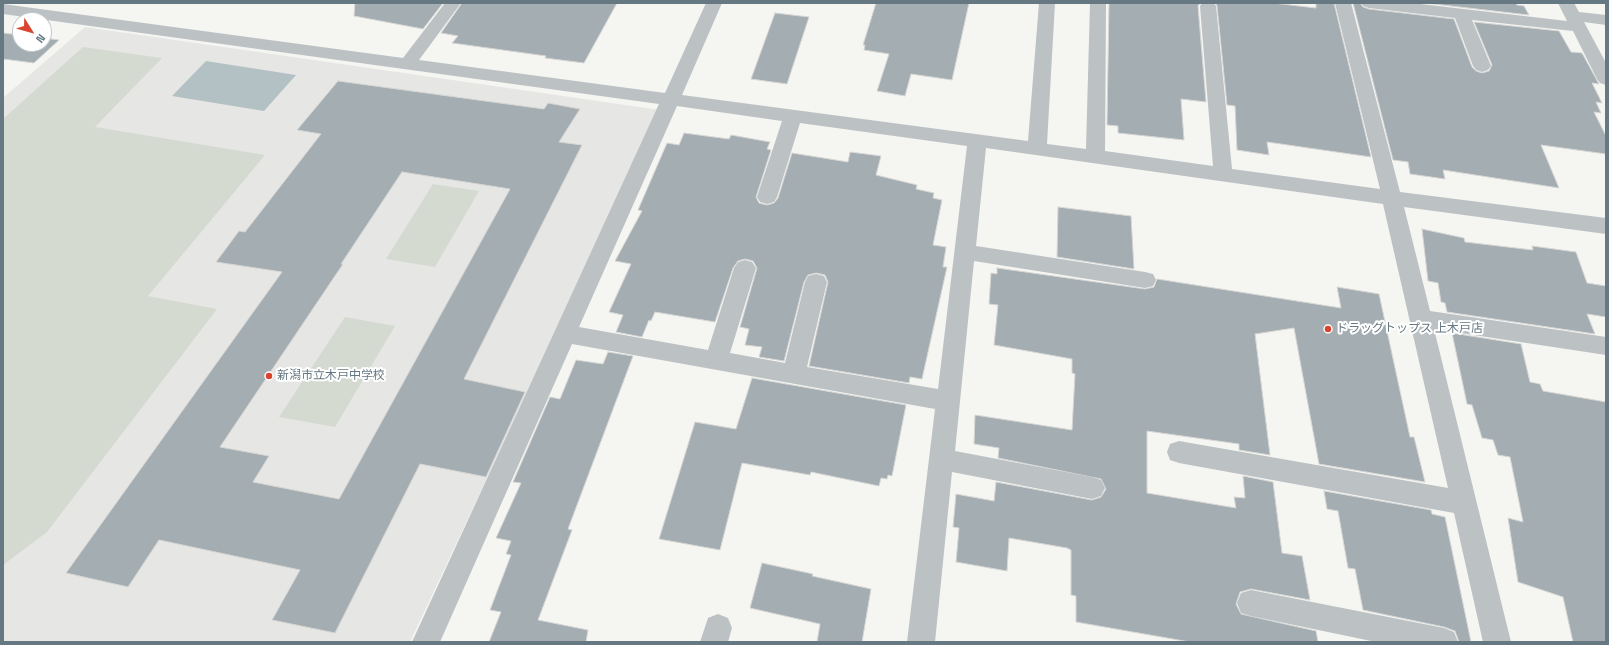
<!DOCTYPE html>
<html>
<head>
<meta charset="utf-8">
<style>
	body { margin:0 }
	#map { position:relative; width:1609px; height:645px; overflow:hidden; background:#f5f5f2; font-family:"Space Grotesk",sans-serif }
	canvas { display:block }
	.frame { position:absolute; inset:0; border:4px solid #667881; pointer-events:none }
	.north { position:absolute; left:12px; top:12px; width:40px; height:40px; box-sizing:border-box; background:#fff; border:1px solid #c2c9cd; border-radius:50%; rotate:127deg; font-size:11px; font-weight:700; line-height:16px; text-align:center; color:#667881 }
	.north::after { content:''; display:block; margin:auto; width:14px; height:18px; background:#d8442f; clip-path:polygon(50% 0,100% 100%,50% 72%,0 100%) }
</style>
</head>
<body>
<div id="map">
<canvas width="1609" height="645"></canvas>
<div class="frame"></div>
<div class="north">N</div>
</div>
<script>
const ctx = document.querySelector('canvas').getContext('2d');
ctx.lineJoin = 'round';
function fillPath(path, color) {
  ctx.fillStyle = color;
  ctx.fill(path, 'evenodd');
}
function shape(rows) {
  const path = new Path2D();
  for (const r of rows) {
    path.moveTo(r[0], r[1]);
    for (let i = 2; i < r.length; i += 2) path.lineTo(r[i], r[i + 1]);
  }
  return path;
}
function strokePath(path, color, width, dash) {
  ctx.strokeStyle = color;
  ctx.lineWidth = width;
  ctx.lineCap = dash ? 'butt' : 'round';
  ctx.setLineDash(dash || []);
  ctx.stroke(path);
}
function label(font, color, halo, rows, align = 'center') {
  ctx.font = font + ' "Space Grotesk","Noto Sans JP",sans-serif';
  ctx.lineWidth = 4;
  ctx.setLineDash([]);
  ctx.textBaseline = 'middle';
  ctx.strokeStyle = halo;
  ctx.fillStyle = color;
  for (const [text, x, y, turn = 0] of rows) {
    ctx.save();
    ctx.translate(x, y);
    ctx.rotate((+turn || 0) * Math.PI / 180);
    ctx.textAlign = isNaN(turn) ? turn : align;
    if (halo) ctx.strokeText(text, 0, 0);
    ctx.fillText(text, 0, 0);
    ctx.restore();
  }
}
fillPath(shape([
	[85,27,660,110,410,642,3,642,3,98]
]), '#e6e6e5');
fillPath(shape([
	[83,47,162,58,95,127,265,155,148,296,217,309,47,532,3,565,3,119],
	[433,184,479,191,435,267,386,259],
	[345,317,395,326,335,427,279,417]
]), '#d5dad1');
fillPath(shape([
	[206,61,296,75,264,111,172,96]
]), '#b4c1c4');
const building = shape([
	[355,3,443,3,423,29,354,16,355,3],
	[462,3,617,3,584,63,545,58,546,56,452,43,458,36,441,33,462,3],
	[876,3,969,3,952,80,911,74,905,96,877,91,889,54,864,50,865,45,863,45,876,3],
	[1109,3,1200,3,1198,6,1206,102,1181,99,1184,140,1118,133,1118,126,1107,125,1109,3],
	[1216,3,1273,3,1316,8,1316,3,1334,3,1371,157,1267,142,1269,155,1237,150,1235,106,1227,105,1217,6,1216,3],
	[1353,3,1360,3,1363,7,1369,9,1454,19,1472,67,1476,71,1482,73,1489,71,1492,65,1474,22,1559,31,1571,52,1582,53,1599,84,1592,83,1602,103,1596,102,1601,113,1594,112,1606,136,1606,154,1541,145,1559,188,1443,170,1445,179,1410,174,1408,162,1393,160,1353,3],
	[1425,3,1516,3,1517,5,1524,6,1529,15,1425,3],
	[775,13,809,17,787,84,751,79,775,13],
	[3,33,20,35,20,44,44,44,44,38,59,40,34,63,3,59,3,33],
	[338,81,544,109,548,103,580,109,559,142,582,145,464,379,525,392,486,477,420,464,335,633,272,620,300,570,159,540,128,587,66,573,282,272,216,262,239,231,245,232,321,134,297,130,338,81],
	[402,172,510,189,339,499,253,482,269,456,220,447,343,264,341,264,402,172],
	[684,133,729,139,731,135,770,142,767,149,771,150,756,197,759,203,767,205,774,203,778,198,792,153,848,162,850,152,881,156,876,175,917,185,916,189,934,193,933,198,942,200,933,245,946,247,943,267,947,267,922,379,910,377,909,383,809,366,828,282,825,275,816,273,808,275,804,282,784,361,759,357,762,347,745,345,749,329,740,327,757,268,753,261,745,259,738,261,733,268,715,322,655,312,651,321,649,320,642,337,616,332,623,315,609,312,631,264,615,261,642,211,638,210,667,143,679,145,684,133],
	[1058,207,1131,216,1134,269,1057,257,1058,207],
	[1422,229,1464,238,1465,242,1533,250,1532,246,1576,252,1587,283,1606,286,1606,317,1587,314,1595,334,1447,312,1445,303,1441,302,1438,283,1428,281,1422,229],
	[997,268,1145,289,1154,287,1157,279,1341,308,1337,287,1379,294,1410,437,1414,437,1425,482,1319,464,1294,328,1255,334,1270,455,1239,450,1239,444,1147,431,1147,493,1236,508,1234,497,1245,498,1243,476,1273,482,1282,553,1302,556,1310,600,1251,589,1240,592,1236,604,1241,614,1316,631,1318,642,1190,642,1076,622,1076,596,1071,595,1071,550,1067,548,1009,538,1007,571,956,562,959,528,953,527,956,494,994,501,996,482,1092,500,1101,497,1106,489,1101,479,998,458,999,448,974,444,975,415,1072,430,1075,374,1072,373,1072,359,994,345,998,305,989,304,991,273,997,274,997,268],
	[1452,333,1521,344,1530,382,1540,384,1543,391,1606,402,1606,642,1573,642,1563,597,1518,582,1508,518,1523,522,1510,457,1498,455,1493,440,1482,438,1472,405,1467,404,1452,333],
	[608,352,633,356,568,529,572,530,538,620,588,630,586,642,489,642,501,612,490,610,511,555,506,554,511,541,496,538,521,483,513,482,550,397,560,399,576,360,603,364,608,352],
	[752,378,906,405,892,476,888,475,887,479,881,478,879,486,811,472,810,475,742,463,720,550,659,539,695,422,736,429,752,378],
	[1324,491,1431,510,1432,514,1445,517,1471,642,1459,642,1455,631,1444,627,1363,610,1355,569,1348,568,1338,511,1327,509,1324,491],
	[762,563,813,574,812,576,871,589,862,642,817,642,820,624,750,608,762,563]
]);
fillPath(building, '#a4adb1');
strokePath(building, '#d6d6d4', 1);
fillPath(shape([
	[445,3,461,3,419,60,665,93,706,3,722,3,682,95,1028,141,1039,3,1055,3,1047,144,1086,149,1090,3,1106,3,1105,151,1213,166,1200,6,1202,3,1214,3,1216,6,1232,169,1380,189,1335,3,1351,3,1400,192,1606,218,1606,234,1404,207,1430,311,1606,337,1606,355,1434,329,1511,642,1483,642,1454,513,1179,463,1170,460,1167,452,1170,444,1179,441,1448,488,1383,204,986,148,976,246,1145,272,1153,274,1156,280,1153,286,1145,288,974,261,955,451,1092,477,1101,480,1105,488,1101,496,1092,499,952,472,935,642,907,642,935,409,572,344,440,642,412,642,659,104,3,14,3,4,403,58,445,3],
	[677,106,782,121,757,197,760,202,767,204,774,202,777,197,800,123,967,146,938,389,807,367,827,282,824,276,816,274,808,276,805,282,785,363,730,353,756,268,752,262,745,260,738,262,734,268,708,350,579,327,677,106],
	[1361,3,1412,3,1567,21,1558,3,1574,3,1579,12,1606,15,1606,25,1584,22,1606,63,1606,85,1600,83,1597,79,1573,31,1472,20,1491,66,1488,70,1482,72,1476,70,1473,66,1455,18,1369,8,1363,6,1361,3],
	[1251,590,1444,628,1454,632,1458,642,1376,642,1251,616,1241,613,1237,603,1241,593,1251,590],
	[718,614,728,618,732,628,728,642,700,642,708,618,718,614]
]), '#bcc1c3');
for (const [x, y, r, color] of [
	[1328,329,4,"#d8442f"],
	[269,376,4,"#d8442f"]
]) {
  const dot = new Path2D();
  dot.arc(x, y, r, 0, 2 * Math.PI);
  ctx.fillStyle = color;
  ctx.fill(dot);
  strokePath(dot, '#fff', 1.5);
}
label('12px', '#667881', '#fff', [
	["ドラッグトップス 上木戸店",1336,329],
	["新潟市立木戸中学校",277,376]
], 'left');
</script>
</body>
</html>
